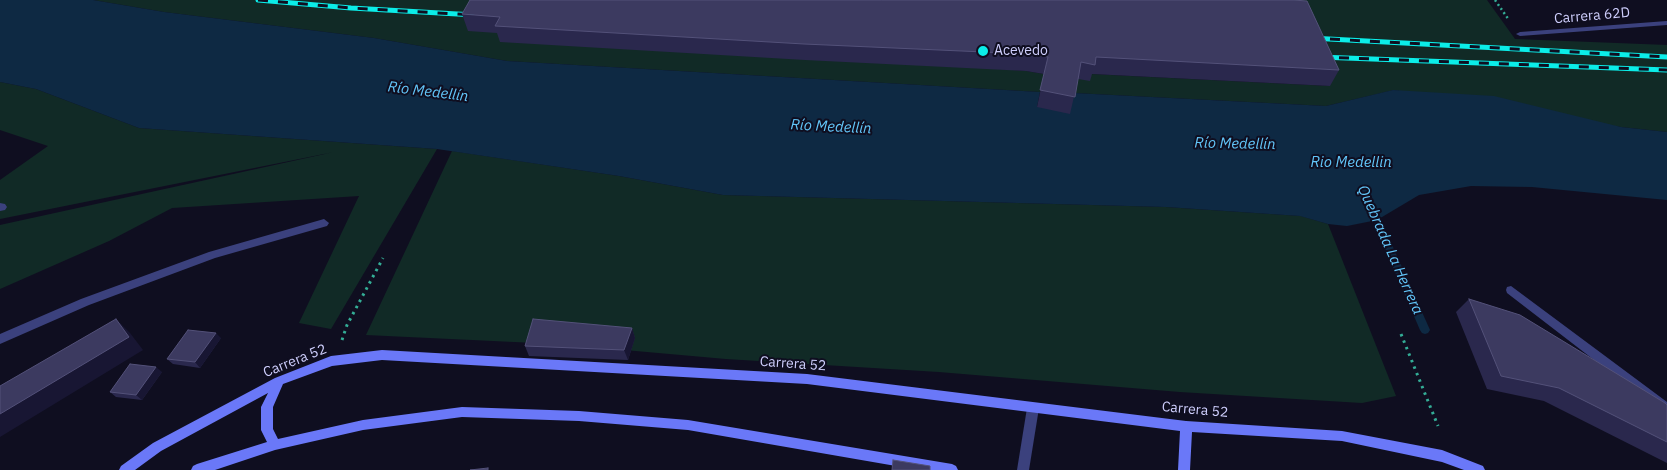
<!DOCTYPE html>
<html>
<head>
<meta charset="utf-8">
<style>
	body { margin:0 }
	canvas { display:block; background:#0f0e20 }
</style>
</head>
<body>
<canvas width="1667" height="470"></canvas>
<script>
const ctx = document.querySelector('canvas').getContext('2d');
ctx.lineJoin = 'round';
function fillPath(path, color) {
  ctx.fillStyle = color;
  ctx.fill(path, 'evenodd');
}
function shape(rows) {
  const path = new Path2D();
  for (const r of rows) {
    path.moveTo(r[0], r[1]);
    for (let i = 2; i < r.length; i += 2) path.lineTo(r[i], r[i + 1]);
  }
  return path;
}
function strokePath(path, color, width, dash) {
  ctx.strokeStyle = color;
  ctx.lineWidth = width;
  ctx.lineCap = dash ? 'butt' : 'round';
  ctx.setLineDash(dash || []);
  ctx.stroke(path);
}
function label(font, color, halo, rows, align = 'center') {
  ctx.font = font + ' "IBM Plex Sans",sans-serif';
  ctx.lineWidth = 4;
  ctx.setLineDash([]);
  ctx.textBaseline = 'middle';
  ctx.strokeStyle = halo;
  ctx.fillStyle = color;
  for (const [text, x, y, turn = 0] of rows) {
    ctx.save();
    ctx.translate(x, y);
    ctx.rotate((+turn || 0) * Math.PI / 180);
    ctx.textAlign = isNaN(turn) ? turn : align;
    if (halo) ctx.strokeText(text, 0, 0);
    ctx.fillText(text, 0, 0);
    ctx.restore();
  }
}
fillPath(shape([
	[93,0,486,0,506,33,1026,71,1044,74,1040,92,507,61,374,38,164,12],
	[1292,0,1487,0,1515,39,1667,45,1667,132,1621,127,1394,90,1326,106,1074,93,1077,79,1091,74,1330,86],
	[0,82,36,89,139,128,437,149,331,329,299,323,359,196,172,208,109,241,0,289,0,225,334,152,0,219,0,180,48,146,0,130],
	[452,151,619,176,723,195,1166,207,1301,216,1328,224,1396,396,1362,403,1180,392,939,372,726,359,557,344,366,335]
]), '#112a26');
fillPath(shape([
	[0,0,93,0,164,12,374,38,507,61,1040,92,1037,107,1074,93,1326,106,1393,90,1494,96,1621,127,1667,132,1667,200,1532,187,1471,186,1419,195,1377,220,1347,226,1328,224,1300,216,1166,207,723,195,619,176,437,149,139,128,36,89,0,82]
]), '#0e2943');
fillPath(shape([
	[1372,206,1376,209,1430,330,1428,333,1425,334,1422,333,1420,330,1368,209,1372,206]
]), '#0e2943');
strokePath(shape([
	[1495,0,1509,20]
]), '#33ad96', 2.5, [2, 3]);
strokePath(shape([
	[1401,334,1438,426],
	[342,340,347,325,383,258]
]), '#33ad96', 3, [2.5, 4.5]);
fillPath(shape([
	[1667,21,1667,25,1520,36,1516,34,1520,32,1667,21],
	[0,203,5,204,7,207,5,210,0,211,0,203],
	[324,219,329,223,327,226,215,258,89,305,0,344,0,334,81,299,209,252,324,219],
	[1511,286,1667,402,1667,414,1663,413,1507,293,1506,290,1507,287,1511,286]
]), '#3b417d');
fillPath(shape([
	[1033,403,1037,404,1039,408,1029,470,1017,470,1027,408,1029,404,1033,403]
]), '#3b417d');
fillPath(shape([
	[382,350,807,374,1186,421,1342,431,1442,450,1483,466,1485,470,1464,470,1442,462,1342,441,1192,432,1190,470,1178,470,1180,431,807,384,382,360,332,366,283,384,273,407,273,429,278,439,363,420,462,407,579,411,688,420,952,464,956,466,958,470,919,470,688,430,579,421,462,417,363,430,275,450,215,470,191,470,193,466,197,464,267,442,261,430,261,407,268,393,161,451,135,470,119,470,121,466,153,443,275,378,331,356,382,350]
]), '#6a78f8');
const rail = shape([
	[258,0,351,8,475,15],
	[1310,38,1667,57],
	[1319,57,1667,70]
]);
strokePath(rail, '#0bede8', 5);
strokePath(rail, '#0f0e20', 3, [10]);
fillPath(shape([
	[462,14,1339,70,1330,86,1092,74,1090,81,1078,79,1070,114,1037,107,1044,74,1026,71,805,60,500,42,497,33,468,31],
	[1469,299,1667,405,1667,463,1544,401,1487,389,1456,312],
	[632,328,635,338,628,360,529,356,525,346],
	[221,338,200,368,173,364,167,359],
	[162,372,142,400,116,397,110,392]
]), '#2a284d');
fillPath(shape([
	[116,319,130,333,143,350,0,437,0,414],
	[632,328,635,338,628,360,624,350],
	[216,333,221,338,200,368,195,362],
	[156,367,162,372,142,400,136,395]
]), '#181633');
const building = shape([
	[470,0,1293,0,1307,1,1339,70,1096,57,1095,65,1081,62,1075,97,1040,90,1048,57,1029,54,804,44,495,26,500,17,462,14,470,0],
	[1469,299,1520,315,1665,403,1667,405,1667,442,1559,388,1501,376,1469,299],
	[116,319,129,337,0,414,0,386,116,319],
	[533,319,632,328,624,350,525,346,533,319],
	[188,330,216,333,195,362,167,359,188,330],
	[130,364,156,367,136,395,110,392,130,364],
	[893,460,930,466,930,470,892,470,893,460],
	[488,468,488,470,470,470,488,468]
]);
fillPath(building, '#3c3a60');
strokePath(building, '#535179', 1);
for (const [x, y, r, color] of [
	[983,51,6,"#0bede8"]
]) {
  const dot = new Path2D();
  dot.arc(x, y, r, 0, 2 * Math.PI);
  ctx.fillStyle = color;
  ctx.fill(dot);
  strokePath(dot, '#0f0e20', 2);
}
label('14px', '#cfcffd', '#0f0e20', [
	["Carrera 62D",1592,16,-5],
	["Carrera 52",295,361,-22],
	["Carrera 52",793,364,4],
	["Carrera 52",1195,410,5]
]);
label('14px', '#cfcffd', '#0f0e20', [
	["Acevedo",994,51]
], 'left');
label('italic 15px', '#62c5f8', '#0f0e20', [
	["Río Medellín",428,92,7],
	["Río Medellín",831,127,3],
	["Río Medellín",1235,144,1],
	["Rio Medellin",1351,163],
	["Quebrada La Herrera",1390,250,66]
]);
</script>
</body>
</html>
